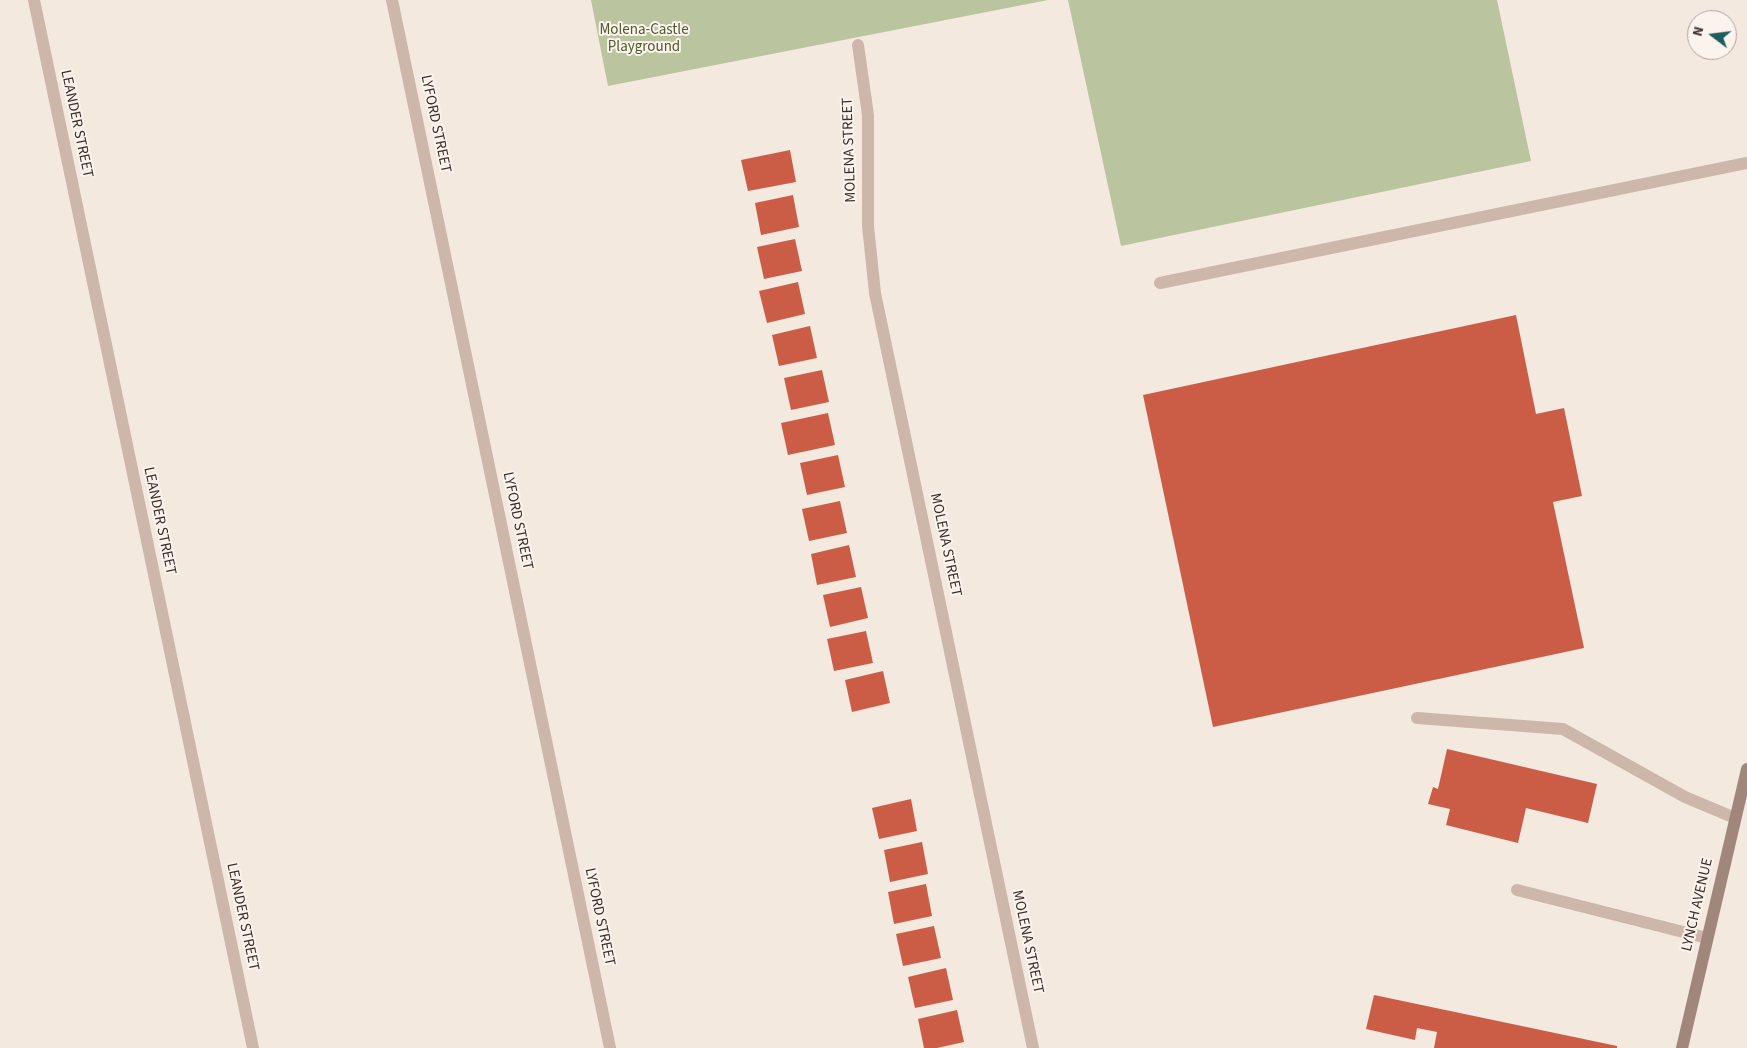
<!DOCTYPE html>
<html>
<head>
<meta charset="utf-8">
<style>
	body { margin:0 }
	#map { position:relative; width:1747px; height:1048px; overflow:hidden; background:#f4e9df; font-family:"Source Sans 3",sans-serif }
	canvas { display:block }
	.north { position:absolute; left:1687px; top:10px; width:50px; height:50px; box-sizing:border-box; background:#fbf3ec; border:1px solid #aea49e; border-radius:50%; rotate:285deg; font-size:14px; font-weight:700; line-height:20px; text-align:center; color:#3a2e2a }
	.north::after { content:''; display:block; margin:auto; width:18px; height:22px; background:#1d5e5e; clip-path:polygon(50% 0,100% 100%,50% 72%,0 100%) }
</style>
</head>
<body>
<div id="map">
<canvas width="1747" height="1048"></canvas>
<div class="north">N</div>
</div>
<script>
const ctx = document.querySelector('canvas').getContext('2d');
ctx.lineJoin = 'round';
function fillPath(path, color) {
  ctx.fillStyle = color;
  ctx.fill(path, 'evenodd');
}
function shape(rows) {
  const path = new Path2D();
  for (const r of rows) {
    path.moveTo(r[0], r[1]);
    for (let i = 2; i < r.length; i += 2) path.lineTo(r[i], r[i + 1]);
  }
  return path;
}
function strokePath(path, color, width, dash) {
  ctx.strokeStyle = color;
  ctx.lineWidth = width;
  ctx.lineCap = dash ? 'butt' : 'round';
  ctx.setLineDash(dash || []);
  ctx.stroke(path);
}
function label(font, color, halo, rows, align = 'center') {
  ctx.font = font + ' "Source Sans 3",sans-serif';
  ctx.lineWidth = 4;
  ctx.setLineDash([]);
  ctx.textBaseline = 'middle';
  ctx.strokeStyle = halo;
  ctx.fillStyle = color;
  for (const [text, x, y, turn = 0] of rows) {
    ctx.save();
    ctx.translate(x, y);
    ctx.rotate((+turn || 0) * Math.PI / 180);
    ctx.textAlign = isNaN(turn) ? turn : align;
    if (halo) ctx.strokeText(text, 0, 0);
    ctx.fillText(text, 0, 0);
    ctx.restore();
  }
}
fillPath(shape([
	[591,0,1048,0,608,86],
	[1068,0,1497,0,1531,161,1121,246]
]), '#bac49e');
fillPath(shape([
	[790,150,796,182,748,191,741,160],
	[793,195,799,227,761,235,755,203],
	[795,239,802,271,764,279,757,247],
	[798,282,805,314,767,323,759,291],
	[1516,315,1536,414,1564,408,1582,496,1553,502,1584,648,1213,727,1143,395],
	[810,326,817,358,779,366,772,335],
	[822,370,829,402,791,410,784,378],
	[828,413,835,445,788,455,781,423],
	[838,455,845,487,807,495,800,463],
	[840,501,847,533,809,541,802,509],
	[849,545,856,577,817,585,811,554],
	[861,587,868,618,830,627,823,595],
	[866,631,873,663,834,671,827,639],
	[883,671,890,703,852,712,845,680],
	[1447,749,1597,784,1588,823,1526,808,1518,843,1446,825,1450,809,1428,804,1433,787,1438,789],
	[911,799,917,831,879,839,872,808],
	[922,842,928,874,890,882,884,850],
	[926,884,932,916,894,924,888,892],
	[934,926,941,958,903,966,896,934],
	[946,968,953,1000,915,1008,908,977],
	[1374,995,1617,1046,1617,1048,1434,1048,1437,1032,1417,1028,1415,1040,1366,1029],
	[957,1010,964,1042,937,1048,924,1048,918,1019]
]), '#cb5d46');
strokePath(shape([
	[1160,283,1747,163],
	[1417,718,1563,729,1685,797,1735,818],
	[1517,890,1707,938]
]), '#cdb7aa', 12);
strokePath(shape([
	[34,0,253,1048],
	[392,0,610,1048],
	[858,45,868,115,868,226,875,293,1033,1048]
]), '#cdb7aa', 12);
strokePath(shape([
	[1682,1048,1747,769]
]), '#a1867b', 12);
label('15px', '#4c5a2c', '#fbf3ec', [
	["Molena-Castle",644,31],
	["Playground",644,48]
]);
label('15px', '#3a2e2a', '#fbf3ec', [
	["LEANDER STREET",76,124,78],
	["LYFORD STREET",435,124,78],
	["MOLENA STREET",850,150,-92],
	["LEANDER STREET",159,521,78],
	["LYFORD STREET",517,521,78],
	["MOLENA STREET",945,545,78],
	["LYNCH AVENUE",1698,905,-77],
	["LEANDER STREET",242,917,78],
	["LYFORD STREET",599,917,78],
	["MOLENA STREET",1027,942,78]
]);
</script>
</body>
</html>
